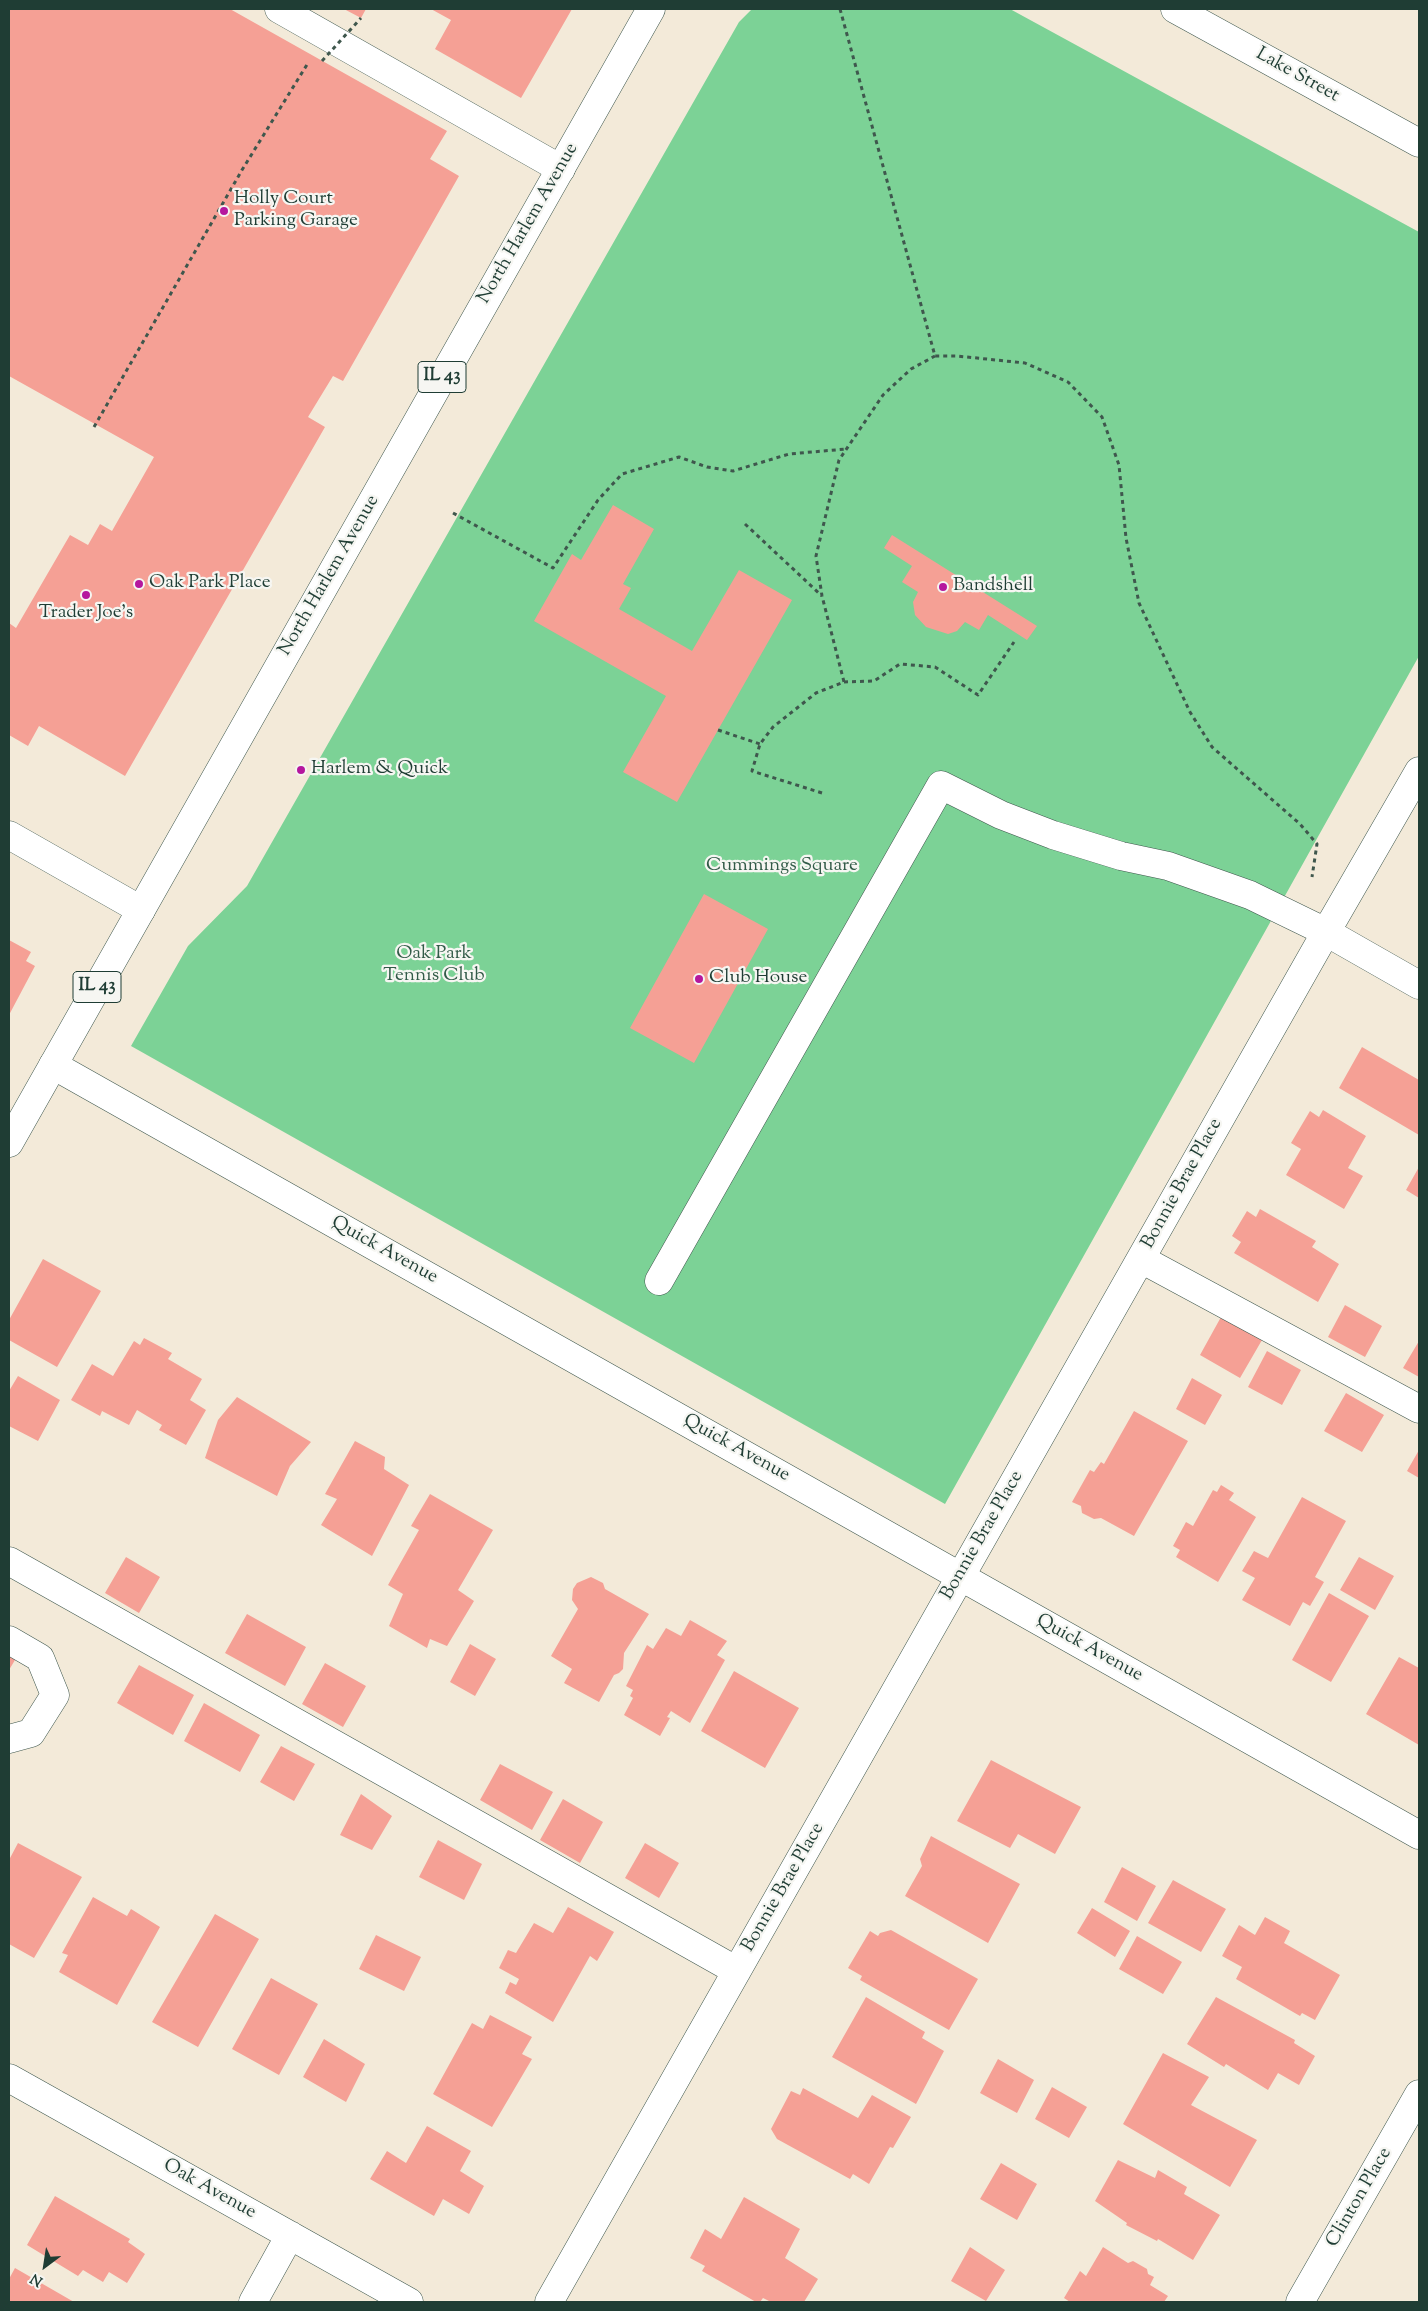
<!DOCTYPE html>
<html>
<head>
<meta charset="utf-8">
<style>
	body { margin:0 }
	#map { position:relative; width:1428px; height:2311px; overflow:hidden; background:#f3ead9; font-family:"Sorts Mill Goudy",serif }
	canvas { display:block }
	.frame { position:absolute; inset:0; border:10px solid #1f3d34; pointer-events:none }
	.north { position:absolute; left:20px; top:2241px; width:50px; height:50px; -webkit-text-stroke:4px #f6f6f2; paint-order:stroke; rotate:211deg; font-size:14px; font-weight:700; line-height:20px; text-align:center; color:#1f3d34 }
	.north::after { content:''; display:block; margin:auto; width:18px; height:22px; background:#1f3d34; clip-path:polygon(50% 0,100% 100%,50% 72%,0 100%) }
</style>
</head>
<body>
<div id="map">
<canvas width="1428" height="2311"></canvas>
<div class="frame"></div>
<div class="north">N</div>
</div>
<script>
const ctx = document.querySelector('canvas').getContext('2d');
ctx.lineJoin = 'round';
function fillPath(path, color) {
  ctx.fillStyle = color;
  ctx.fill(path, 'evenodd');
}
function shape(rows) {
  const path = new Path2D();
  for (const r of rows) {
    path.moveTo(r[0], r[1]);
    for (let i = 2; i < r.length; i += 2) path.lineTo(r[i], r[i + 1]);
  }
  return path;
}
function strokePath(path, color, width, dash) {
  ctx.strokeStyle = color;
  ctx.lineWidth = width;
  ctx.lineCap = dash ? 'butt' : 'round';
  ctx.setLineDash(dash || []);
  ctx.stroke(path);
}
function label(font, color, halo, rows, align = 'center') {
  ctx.font = font + ' "Sorts Mill Goudy",serif';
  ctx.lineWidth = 4.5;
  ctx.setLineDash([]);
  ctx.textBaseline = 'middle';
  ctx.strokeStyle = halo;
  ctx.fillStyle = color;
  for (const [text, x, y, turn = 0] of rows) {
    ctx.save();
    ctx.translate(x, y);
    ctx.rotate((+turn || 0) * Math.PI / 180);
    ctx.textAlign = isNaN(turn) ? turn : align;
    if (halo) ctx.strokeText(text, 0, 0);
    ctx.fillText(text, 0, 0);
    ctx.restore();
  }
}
fillPath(shape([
	[752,9,1010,9,1419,232,1419,656,945,1504,131,1046,188,946,247,886,739,22]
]), '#7cd296');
fillPath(shape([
	[9,9,230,9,447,131,430,159,459,176,343,381,333,376,308,417,325,427,125,776,39,726,28,746,9,735,9,623,16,628,70,535,88,545,100,524,112,531,154,457,9,376],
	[344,9,366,9,361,18],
	[431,9,572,9,521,98,435,49,451,20],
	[613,505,654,529,623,584,631,588,619,609,692,651,739,570,792,600,677,802,623,772,666,696,534,621,572,554,581,560],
	[892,535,1037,626,1027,640,988,615,979,630,965,622,957,631,948,634,926,627,915,615,913,602,918,592,902,582,912,566,884,548],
	[704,894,768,929,694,1063,630,1028],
	[9,940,31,952,26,961,35,966,9,1015],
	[1362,1047,1419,1080,1419,1135,1339,1088],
	[1323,1110,1366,1136,1348,1168,1363,1176,1344,1209,1286,1175,1301,1149,1291,1143,1310,1111,1319,1117],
	[1419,1167,1419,1198,1406,1190],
	[1260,1209,1316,1241,1312,1247,1339,1264,1318,1302,1234,1253,1241,1242,1232,1236,1247,1211,1256,1217],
	[43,1259,101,1291,57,1367,9,1340,9,1320],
	[1345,1305,1382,1326,1365,1357,1328,1337],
	[1221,1317,1262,1340,1240,1378,1200,1355],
	[144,1338,172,1353,168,1359,202,1379,190,1400,206,1410,186,1445,159,1430,162,1425,137,1410,129,1425,102,1411,100,1416,71,1400,92,1364,113,1376,134,1341,140,1345],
	[1419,1341,1419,1377,1403,1368],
	[1267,1351,1301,1370,1282,1405,1248,1387],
	[18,1376,60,1400,38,1441,9,1426,9,1391],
	[1192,1378,1222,1395,1205,1425,1176,1409],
	[1346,1393,1384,1415,1362,1452,1324,1431],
	[237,1397,311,1442,290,1466,277,1496,205,1458,218,1420],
	[1134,1411,1188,1441,1134,1536,1101,1518,1094,1519,1082,1513,1081,1506,1072,1502,1090,1470,1094,1472,1101,1462,1104,1464],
	[355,1441,385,1457,384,1469,409,1485,372,1556,321,1525,337,1499,325,1494],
	[1419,1450,1419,1478,1407,1471],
	[1221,1485,1234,1493,1229,1500,1256,1517,1218,1582,1176,1557,1180,1550,1173,1546,1186,1522,1193,1526,1213,1490,1217,1492],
	[430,1494,493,1530,458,1590,474,1601,447,1646,430,1639,427,1648,389,1626,403,1594,388,1585,419,1530,411,1526],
	[1302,1497,1346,1521,1315,1577,1324,1582,1310,1606,1303,1602,1290,1626,1242,1600,1255,1578,1242,1571,1254,1551,1268,1558],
	[126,1557,160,1577,139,1613,105,1593],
	[1359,1557,1394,1576,1375,1610,1340,1590],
	[591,1577,603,1583,605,1589,649,1614,624,1653,623,1669,619,1673,614,1675,599,1702,564,1683,572,1669,551,1656,578,1609,572,1600,573,1589,577,1583],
	[1329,1593,1369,1616,1331,1682,1292,1660],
	[247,1614,306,1647,285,1686,225,1653],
	[690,1620,727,1641,717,1655,725,1660,690,1723,671,1711,667,1717,670,1718,660,1736,624,1715,633,1698,630,1696,633,1690,626,1686,647,1645,653,1649,666,1628,681,1636],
	[470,1644,496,1659,475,1696,450,1682],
	[9,1649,18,1655,9,1670],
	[1399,1657,1419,1668,1419,1745,1366,1714],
	[325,1663,366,1686,343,1727,302,1704],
	[139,1665,194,1695,173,1735,117,1703],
	[734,1671,799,1708,765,1768,701,1731],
	[204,1703,260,1735,240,1772,184,1741],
	[281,1746,315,1764,294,1801,260,1782],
	[991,1760,1081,1807,1055,1854,1018,1834,1010,1848,957,1821],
	[500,1764,553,1792,532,1830,480,1800],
	[361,1794,392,1816,372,1850,340,1835],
	[563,1799,603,1822,580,1863,540,1840],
	[931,1836,1020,1884,988,1943,905,1896,922,1866,920,1859],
	[438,1840,482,1864,464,1900,419,1877],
	[18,1843,82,1877,34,1958,9,1944,9,1860],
	[645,1843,679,1863,659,1898,625,1878],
	[1122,1867,1156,1886,1137,1921,1104,1902],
	[1173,1880,1226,1909,1201,1952,1148,1923],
	[93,1897,127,1916,131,1909,160,1927,117,2005,59,1972,68,1955,62,1953],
	[568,1907,614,1932,597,1961,590,1956,553,2022,505,1993,510,1982,516,1985,519,1979,499,1968,508,1950,516,1953,534,1923,553,1933],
	[1092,1908,1130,1931,1115,1957,1077,1933],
	[215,1914,259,1939,198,2047,152,2022],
	[1265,1917,1290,1931,1284,1943,1340,1975,1315,2020,1302,2013,1300,2016,1236,1979,1242,1967,1222,1956,1239,1925,1255,1935],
	[891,1930,978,1979,949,2030,860,1980,862,1976,848,1968,870,1931,878,1936,880,1933],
	[376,1935,421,1957,404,1991,359,1969],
	[1137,1936,1182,1962,1163,1994,1119,1969],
	[271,1978,318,2004,279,2075,232,2049],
	[866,1997,925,2032,922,2038,944,2051,916,2104,832,2057],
	[1216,1997,1295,2040,1294,2043,1315,2056,1299,2085,1278,2073,1268,2090,1226,2064,1224,2067,1187,2044],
	[490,2015,532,2037,522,2054,532,2059,492,2127,433,2094,472,2023,483,2029],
	[324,2039,365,2064,346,2102,303,2077],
	[1163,2053,1209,2077,1191,2105,1257,2140,1230,2187,1123,2124],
	[998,2059,1034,2080,1017,2113,980,2093],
	[1052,2087,1087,2107,1069,2138,1035,2119],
	[803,2088,858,2118,872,2095,911,2117,893,2148,890,2147,869,2184,853,2174,850,2179,777,2139,771,2129,791,2091,800,2095],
	[427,2126,471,2151,460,2171,484,2186,469,2214,443,2199,434,2216,370,2179,387,2151,406,2163],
	[1118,2160,1155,2178,1158,2170,1187,2187,1184,2194,1220,2215,1193,2260,1158,2239,1157,2241,1126,2225,1127,2223,1095,2201],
	[1001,2163,1037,2184,1017,2220,980,2199],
	[55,2196,130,2239,128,2242,145,2254,127,2283,109,2272,103,2282,83,2270,78,2276,27,2245],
	[744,2197,800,2229,785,2258,818,2279,804,2302,771,2302,763,2298,760,2302,756,2302,702,2271,705,2266,690,2258,705,2229,721,2239],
	[970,2247,1005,2270,986,2301,951,2281],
	[1103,2247,1128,2263,1133,2261,1147,2269,1148,2274,1154,2277,1150,2285,1168,2296,1164,2302,1070,2302,1064,2298,1080,2271,1086,2276],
	[15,2268,74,2302,9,2302,9,2279]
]), '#f5a095');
const minor = shape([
	[279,9,561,169],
	[9,835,141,910],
	[53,1065,1419,1835],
	[1141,1259,1419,1409],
	[659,1281,941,785,1001,815,1053,835,1121,856,1168,866,1250,895,1326,932,1419,985],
	[9,1561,737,1971],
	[9,1640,40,1658,55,1695,31,1733,9,1739],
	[9,2078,409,2302],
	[253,2302,290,2235],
	[549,2302,1326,932,1419,771],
	[1300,2302,1419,2094]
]);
const major = shape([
	[1175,9,1419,143],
	[9,1143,651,9]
]);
strokePath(minor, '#3f574d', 29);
strokePath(major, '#3f574d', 29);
strokePath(shape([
	[840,9,935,356,957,356,1025,363,1068,382,1102,417,1119,465,1126,538,1139,603,1190,712,1212,747,1300,824,1317,844,1312,877],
	[94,427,242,170,308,63],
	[453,513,553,568,598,500,622,474,679,457,707,467,733,471,789,454,846,449],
	[745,524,822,596],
	[844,682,874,681,900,664,935,667,978,695,1014,642],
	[718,730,760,744],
	[822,793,752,771,760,744,773,727,816,693,844,682,822,596,816,556,839,460,883,395,911,369,935,356]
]), '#3f574d', 3, [4, 4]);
strokePath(minor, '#fff', 28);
strokePath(major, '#fff', 28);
strokePath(shape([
	[322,61,361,18]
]), '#3f574d', 3, [4, 4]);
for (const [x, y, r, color] of [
	[224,211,5,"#b5179e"],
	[139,584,5,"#b5179e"],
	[943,587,5,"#b5179e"],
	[86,595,5,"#b5179e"],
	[301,770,5,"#b5179e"],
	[699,979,5,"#b5179e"]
]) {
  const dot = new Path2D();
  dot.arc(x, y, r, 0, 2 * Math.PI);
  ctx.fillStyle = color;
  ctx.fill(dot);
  strokePath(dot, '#f6f6f2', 2);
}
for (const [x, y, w] of [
	[442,377,48],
	[97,987,48]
]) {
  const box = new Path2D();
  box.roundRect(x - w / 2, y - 15.5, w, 31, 4);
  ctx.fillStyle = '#f6f6f2';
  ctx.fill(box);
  strokePath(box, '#1f3d34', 1);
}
label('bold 18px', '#1f3d34', null, [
	["IL 43",442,377],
	["IL 43",97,987]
]);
label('19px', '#1f3d34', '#f6f6f2', [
	["Lake Street",1297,76,29],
	["North Harlem Avenue",529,224,-60],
	["North Harlem Avenue",330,576,-60],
	["Bonnie Brae Place",1183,1184,-61],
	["Quick Avenue",384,1251,29],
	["Quick Avenue",736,1449,29],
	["Bonnie Brae Place",983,1536,-60],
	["Quick Avenue",1089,1649,29],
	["Bonnie Brae Place",784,1888,-60],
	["Oak Avenue",209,2190,29],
	["Clinton Place",1360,2198,-60]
]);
label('19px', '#1f3d34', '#f6f6f2', [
	["Holly Court",234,200],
	["Parking Garage",234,222],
	["Oak Park Place",149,584],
	["Bandshell",953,587],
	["Trader Joe's",86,614,"center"],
	["Harlem & Quick",311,770],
	["Club House",709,979]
], 'left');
label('19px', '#325b48', '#f6f6f2', [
	["Cummings Square",782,867],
	["Oak Park",434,955],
	["Tennis Club",434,977]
]);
</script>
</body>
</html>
